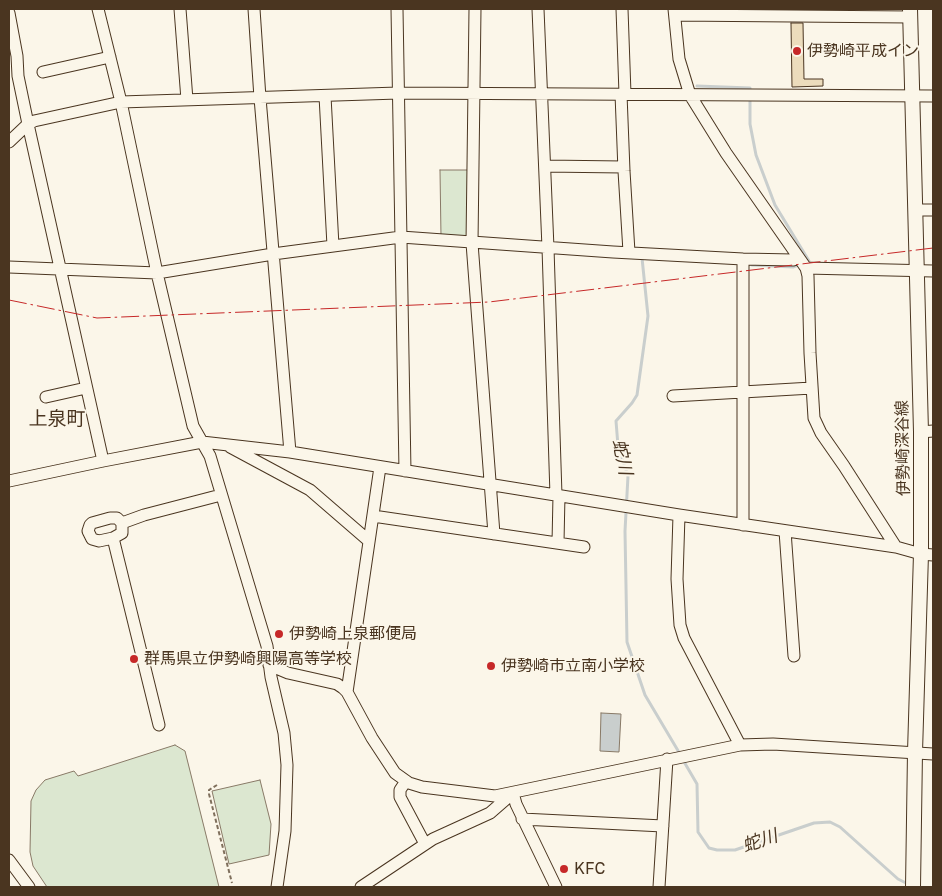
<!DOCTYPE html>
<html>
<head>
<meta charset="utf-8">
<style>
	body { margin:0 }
	#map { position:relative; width:942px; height:896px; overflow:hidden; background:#fbf6e9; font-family:"Golos Text",sans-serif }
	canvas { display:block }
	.frame { position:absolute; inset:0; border:10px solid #4a3520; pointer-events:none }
</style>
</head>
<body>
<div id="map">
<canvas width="942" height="896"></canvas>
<div class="frame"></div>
</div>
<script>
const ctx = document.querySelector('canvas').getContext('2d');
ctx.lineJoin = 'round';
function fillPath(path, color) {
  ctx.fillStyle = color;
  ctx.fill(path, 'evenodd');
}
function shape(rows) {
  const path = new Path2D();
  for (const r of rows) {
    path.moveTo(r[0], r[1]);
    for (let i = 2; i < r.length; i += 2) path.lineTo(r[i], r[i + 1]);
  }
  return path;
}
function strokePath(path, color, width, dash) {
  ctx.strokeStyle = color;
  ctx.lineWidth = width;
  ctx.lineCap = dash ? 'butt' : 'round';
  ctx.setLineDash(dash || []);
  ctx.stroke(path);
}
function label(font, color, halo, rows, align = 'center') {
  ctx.font = font + ' "Golos Text","Noto Sans JP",sans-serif';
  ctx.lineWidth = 4;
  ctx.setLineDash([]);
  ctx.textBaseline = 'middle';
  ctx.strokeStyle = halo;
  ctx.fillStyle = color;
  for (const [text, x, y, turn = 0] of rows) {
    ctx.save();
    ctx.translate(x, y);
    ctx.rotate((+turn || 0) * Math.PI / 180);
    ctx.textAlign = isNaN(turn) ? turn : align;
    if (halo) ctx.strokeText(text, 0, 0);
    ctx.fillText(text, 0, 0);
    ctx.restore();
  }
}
const green = shape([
	[440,170,469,170,468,237,441,237,440,170],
	[175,745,185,751,219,887,47,887,33,866,30,852,31,801,36,790,45,780,74,771,78,776,175,745],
	[260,780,271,824,269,855,229,864,212,791,260,780]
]);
fillPath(green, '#dce7d0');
strokePath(green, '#887966', 1);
const water = shape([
	[601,713,621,714,619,752,600,751,601,713]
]);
fillPath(water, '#c9cecd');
strokePath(water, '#887966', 1);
strokePath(shape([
	[697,86,750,88,750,92],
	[750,98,750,124,756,155,775,205,809,261,793,267,752,265],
	[644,258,642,258,648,316,637,395,632,403,616,421,618,446,628,476,625,531,627,642,645,695,680,754],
	[683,760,697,784,698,832,709,848,717,850,735,850,814,823,830,822,840,827,898,879,908,884]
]), '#c9cecd', 3);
const building = shape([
	[791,23,803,23,804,79,823,79,823,86,792,87,791,23]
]);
fillPath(building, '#ecdcbc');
strokePath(building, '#4a3520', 1);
const minor = shape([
	[98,9,121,102,157,273,193,426,210,456,267,646,271,677,284,733,287,765,285,831,277,887],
	[180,9,187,100],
	[254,9,260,98,290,452],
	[397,9,405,471],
	[475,9,472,243,494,534],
	[538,9,548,248,556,495],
	[622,9,625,94],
	[674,9,679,59,690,95,726,153,806,268,808,276,810,353,814,418,821,433,844,466,896,547],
	[9,13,17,56,18,76,28,124,103,461],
	[675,15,910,17],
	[43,72,110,57],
	[621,94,624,171,629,252],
	[325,96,333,246],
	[9,142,28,124,34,121,121,102,398,93,933,96],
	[545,166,623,167],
	[915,210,933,210],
	[9,267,157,273,273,254,401,237,613,252,743,259,793,260,799,258],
	[806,268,933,271],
	[673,396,812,388],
	[46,397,86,388],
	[921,432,933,431],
	[230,447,310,490,369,541],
	[9,481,103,461,202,442,290,452,679,515,896,547,921,554,933,555],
	[679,515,677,579,680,625,684,638,740,745],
	[373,516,584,547],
	[110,518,117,518,122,523,122,533,113,538,99,541,92,539,88,531,90,525,92,523,110,518],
	[122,523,144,515,221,495],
	[743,525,743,259],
	[785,531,794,656],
	[113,538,159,725],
	[558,543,559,495],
	[269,665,288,673,337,684,343,688,347,692,372,738,395,773,409,783,422,787,495,796,740,745,773,744,933,754],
	[347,692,380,467],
	[406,781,400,790,400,797,425,844],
	[513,793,516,804,556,887],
	[522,819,663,826],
	[9,860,29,887],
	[361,887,433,839,490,813,513,793],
	[659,887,667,759]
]);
const major = shape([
	[910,9,921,432,921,554,915,752,913,887]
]);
strokePath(minor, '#4a3520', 13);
strokePath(major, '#4a3520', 16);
strokePath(shape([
	[217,785,209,790,209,794,232,883]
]), '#7f6f5c', 2, [4, 2.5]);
strokePath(minor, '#fbf6e9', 11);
strokePath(major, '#fbf6e9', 14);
strokePath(shape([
	[9,300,97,318,489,302,933,248]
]), '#c62828', 1, [18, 4, 2.5, 4]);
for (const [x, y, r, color] of [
	[797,51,5,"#c62828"],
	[279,634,5,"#c62828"],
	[134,659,5,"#c62828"],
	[491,666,5,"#c62828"],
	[564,869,5,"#c62828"]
]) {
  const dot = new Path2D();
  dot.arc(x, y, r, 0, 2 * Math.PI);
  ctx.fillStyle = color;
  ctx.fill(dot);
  strokePath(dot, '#fbf6e9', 2);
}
label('16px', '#4a3520', '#fbf6e9', [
	["伊勢崎平成イン",807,51],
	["伊勢崎上泉郵便局",289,634],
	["群馬県立伊勢崎興陽高等学校",144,659],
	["伊勢崎市立南小学校",501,666],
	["KFC",574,869]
], 'left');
label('16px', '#4a3520', '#fbf6e9', [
	["伊勢崎深谷線",903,448,-91]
]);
label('italic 18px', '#4a3520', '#fbf6e9', [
	["蛇川",622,457,78],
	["蛇川",760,841,-19]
]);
label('19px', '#4a3520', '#fbf6e9', [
	["上泉町",57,419]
]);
</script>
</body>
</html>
